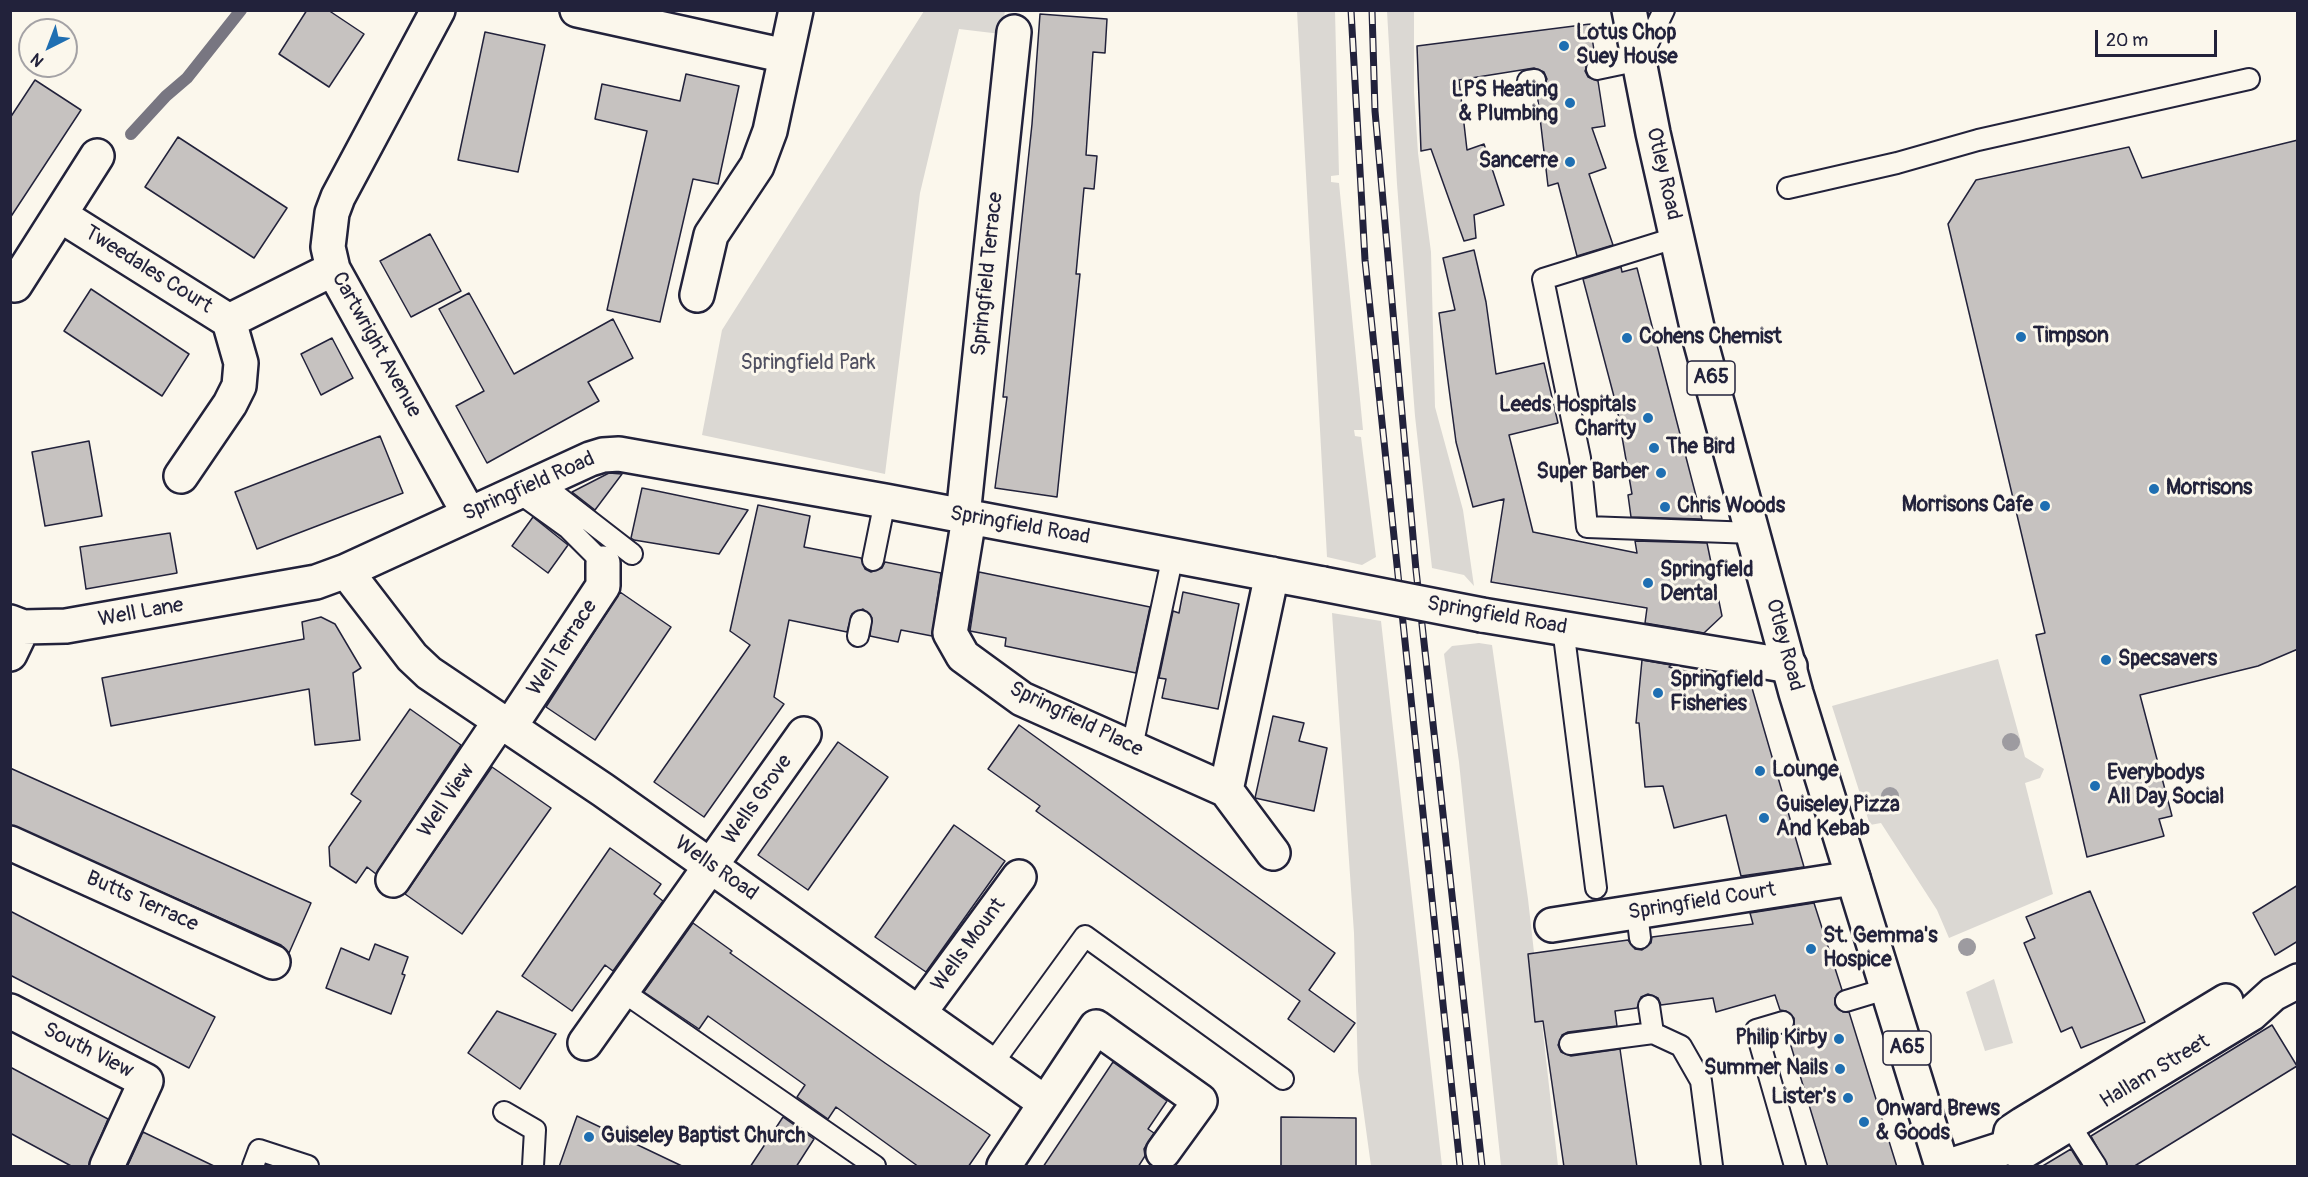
<!DOCTYPE html>
<html>
<head>
<meta charset="utf-8">
<style>
	body { margin:0 }
	#map { position:relative; width:2308px; height:1177px; overflow:hidden; background:#fbf7ec; font-family:Pangolin,sans-serif }
	canvas { display:block }
	.frame { position:absolute; inset:0; border:12px solid #22223b; pointer-events:none }
	.north { position:absolute; left:18px; top:18px; width:60px; height:60px; box-sizing:border-box; background:#fbf7ec; border:2px solid #a4a2a5; border-radius:50%; rotate:222deg; font-size:16px; font-weight:700; line-height:24px; text-align:center; color:#22223b }
	.north::after { content:''; display:block; margin:auto; width:21px; height:27px; background:#1f6fb2; clip-path:polygon(50% 0,100% 100%,50% 72%,0 100%) }
	.scale { position:absolute; left:2095px; top:30px; width:122px; height:27px; box-sizing:border-box; border:3px solid #22223b; border-top:0; padding-left:8px; font-size:18px; line-height:21px; white-space:nowrap; color:#22223b; -webkit-text-stroke:4px #fbf7ec; paint-order:stroke }
</style>
</head>
<body>
<div id="map">
<canvas width="2308" height="1177"></canvas>
<div class="frame"></div>
<div class="north">N</div>
<div class="scale">20 m</div>
</div>
<script>
const ctx = document.querySelector('canvas').getContext('2d');
ctx.lineJoin = 'round';
function fillPath(path, color) {
  ctx.fillStyle = color;
  ctx.fill(path, 'evenodd');
}
function shape(rows) {
  const path = new Path2D();
  for (const r of rows) {
    path.moveTo(r[0], r[1]);
    for (let i = 2; i < r.length; i += 2) path.lineTo(r[i], r[i + 1]);
  }
  return path;
}
function strokePath(path, color, width, dash) {
  ctx.strokeStyle = color;
  ctx.lineWidth = width;
  ctx.lineCap = dash ? 'butt' : 'round';
  ctx.setLineDash(dash || []);
  ctx.stroke(path);
}
function label(font, color, halo, rows, align = 'center') {
  ctx.font = font + ' Pangolin,sans-serif';
  ctx.lineWidth = 6;
  ctx.setLineDash([]);
  ctx.textBaseline = 'middle';
  ctx.strokeStyle = halo;
  ctx.fillStyle = color;
  for (const [text, x, y, turn = 0] of rows) {
    ctx.save();
    ctx.translate(x, y);
    ctx.rotate((+turn || 0) * Math.PI / 180);
    ctx.textAlign = isNaN(turn) ? turn : align;
    if (halo) ctx.strokeText(text, 0, 0);
    ctx.fillText(text, 0, 0);
    ctx.restore();
  }
}
fillPath(shape([
	[924,11,1005,11,1001,34,959,29,920,193,885,474,702,435,722,330],
	[1297,11,1335,11,1339,175,1331,176,1331,182,1339,183,1363,430,1354,430,1355,436,1361,437,1376,557,1362,565,1327,557],
	[1387,11,1414,11,1414,92,1418,153,1431,252,1435,407,1463,510,1474,586,1464,575,1432,568,1415,416,1397,184],
	[1332,613,1381,621,1442,1166,1371,1166,1358,1071,1354,933],
	[1479,643,1492,645,1528,899,1558,1166,1501,1166,1459,762,1444,654,1452,646],
	[1998,659,2025,757,2044,769,2040,778,2025,783,2053,894,1949,938,1937,910,1881,823,1870,825,1832,706],
	[1994,979,2013,1043,1985,1051,1966,992]
]), '#dbd8d3');
strokePath(shape([
	[131,134,166,96,187,78,241,10]
]), '#787681', 12);
const building = shape([
	[307,10,328,10,364,34,329,87,279,54,307,10],
	[1040,14,1107,19,1105,53,1093,52,1086,155,1097,156,1094,189,1084,188,1076,274,1080,274,1057,497,995,488,1007,397,1003,397,1032,124,1040,14],
	[1590,24,1595,57,1589,61,1585,71,1588,77,1598,81,1605,126,1592,128,1606,168,1589,174,1613,245,1577,256,1558,183,1548,186,1537,92,1543,89,1547,79,1544,72,1534,68,1459,80,1467,150,1484,144,1504,205,1474,215,1476,238,1464,241,1431,149,1421,151,1417,46,1590,24],
	[485,32,545,45,518,172,458,160,485,32],
	[686,74,739,86,718,184,693,179,660,322,607,310,647,131,595,119,602,84,680,101,686,74],
	[35,80,81,110,10,218,10,118,35,80],
	[178,137,287,208,254,258,145,187,178,137],
	[2298,140,2298,649,2258,666,2140,695,2172,816,2159,819,2164,836,2087,857,2036,635,2045,633,1948,224,1976,180,2129,147,2142,178,2298,140],
	[430,234,461,291,411,317,380,261,430,234],
	[1474,250,1486,302,1496,374,1544,363,1558,423,1509,435,1533,532,1637,553,1635,541,1707,543,1722,616,1704,633,1645,623,1647,608,1491,582,1504,499,1473,507,1456,442,1439,313,1455,310,1443,258,1474,250],
	[1621,267,1622,272,1637,268,1702,519,1631,517,1628,495,1632,494,1617,408,1583,279,1621,267],
	[91,289,189,354,162,396,64,331,91,289],
	[469,293,514,374,613,319,633,358,588,382,599,401,487,463,456,406,484,391,439,309,469,293],
	[332,338,353,378,321,395,301,354,332,338],
	[380,436,403,493,257,549,235,492,380,436],
	[89,441,102,516,45,526,32,452,89,441],
	[609,473,622,474,595,510,572,492,609,473],
	[642,488,657,491,748,510,719,554,634,540,631,538,642,488],
	[758,505,810,516,804,547,861,558,865,569,871,572,882,568,885,562,941,573,932,636,901,630,898,642,870,636,872,618,863,609,852,614,847,632,789,620,774,697,784,704,704,817,654,782,750,645,730,631,758,505],
	[533,517,568,545,548,573,512,546,533,517],
	[170,533,177,573,86,589,80,547,170,533],
	[979,572,1150,607,1136,673,1005,646,1006,638,970,631,979,572],
	[620,592,671,627,595,740,546,707,620,592],
	[1183,592,1239,604,1218,709,1162,698,1166,679,1159,678,1173,611,1179,613,1183,592],
	[321,617,335,624,361,668,353,673,360,740,315,745,309,689,111,726,102,678,304,639,302,622,321,617],
	[1642,660,1671,665,1669,667,1752,688,1804,867,1741,876,1726,815,1674,828,1663,786,1645,787,1639,723,1636,723,1642,660],
	[410,709,461,745,376,874,367,867,356,883,330,866,329,847,361,801,351,794,410,709],
	[1273,716,1304,723,1299,741,1327,748,1314,811,1255,798,1273,716],
	[1019,725,1335,953,1309,990,1355,1023,1334,1052,1288,1019,1300,1001,1036,811,1040,806,988,769,1019,725],
	[838,742,888,777,808,890,758,855,838,742],
	[492,767,551,808,462,934,405,894,492,767],
	[10,768,311,903,289,953,281,945,10,825,10,768],
	[954,825,1005,861,926,972,875,937,954,825],
	[610,848,661,884,654,894,663,901,613,971,605,965,572,1011,522,976,610,848],
	[2298,885,2298,941,2275,955,2253,913,2298,885],
	[2090,891,2145,1022,2081,1048,2072,1027,2061,1032,2024,943,2035,938,2026,917,2090,891],
	[1814,903,1842,990,1835,998,1835,1005,1843,1012,1849,1012,1897,1167,1828,1167,1787,1033,1794,1025,1794,1018,1786,1011,1780,1010,1775,995,1716,1012,1713,998,1661,1005,1658,998,1648,994,1641,997,1637,1008,1615,1011,1617,1026,1568,1032,1562,1035,1558,1045,1561,1052,1571,1056,1620,1049,1637,1167,1564,1167,1543,1021,1535,1022,1528,954,1628,940,1635,949,1642,950,1651,943,1652,937,1753,924,1750,913,1814,903],
	[10,911,215,1017,189,1068,10,975,10,911],
	[693,923,732,951,730,953,885,1063,990,1135,968,1167,919,1167,836,1107,828,1119,797,1097,805,1085,708,1016,699,1029,644,992,693,923],
	[375,944,408,957,402,974,405,975,391,1014,326,988,341,948,369,960,375,944],
	[497,1011,556,1034,520,1089,468,1053,497,1011],
	[2272,1025,2297,1066,2133,1167,2108,1167,2091,1136,2272,1025],
	[1113,1062,1167,1101,1148,1129,1154,1133,1144,1149,1145,1156,1138,1167,1043,1167,1113,1062],
	[10,1067,108,1119,88,1167,73,1167,10,1133,10,1067],
	[577,1116,684,1167,559,1167,577,1116],
	[783,1117,814,1139,796,1167,750,1167,783,1117],
	[1281,1117,1356,1118,1356,1167,1281,1167,1281,1117],
	[143,1132,216,1167,127,1167,143,1132],
	[2071,1149,2082,1167,2041,1167,2071,1149]
]);
fillPath(building, '#c6c2c0');
strokePath(building, '#22223b', 1.5);
const service = shape([
	[1597,69,1640,60,1664,10],
	[1528,81,1535,80],
	[1788,188,1897,163,1978,140,2249,79],
	[1678,237,1543,279,1580,458,1587,527,1754,533],
	[539,482,632,554],
	[518,492,568,528,603,563],
	[873,560,885,501],
	[1563,628,1596,888],
	[858,636,861,621],
	[1132,747,1173,555],
	[1637,912,1640,938],
	[622,991,875,1166],
	[1846,1001,1889,988],
	[1649,1006,1653,1033,1681,1046,1701,1081,1712,1166],
	[1783,1022,1756,1030,1795,1166],
	[1570,1044,1653,1033],
	[992,1064,1085,936,1283,1079],
	[504,1112,535,1130,533,1166],
	[2069,1124,2096,1166],
	[253,1166,259,1150,308,1166]
]);
const minor = shape([
	[438,10,338,197,332,213,328,247,333,269,469,514],
	[577,10,786,56],
	[60,215,229,321],
	[15,285,97,156],
	[697,295,711,235,757,166,770,131,796,10],
	[229,321,333,269],
	[181,476,230,404,239,386,241,363,229,321],
	[963,516,1014,32],
	[969,518,950,633,963,656,1022,699,1226,790,1273,853],
	[346,571,412,657,429,673,603,790,1044,1102],
	[1482,615,1790,666],
	[10,622,23,627,66,626,316,582,346,571,590,459,603,455,619,454,885,501,1323,584],
	[10,654,23,627],
	[509,728,603,586,603,563],
	[1226,790,1272,574],
	[10,843,273,962],
	[393,880,500,721],
	[1552,925,1853,878],
	[10,1011,146,1081,107,1166],
	[919,1013,1019,877],
	[585,1043,804,734],
	[2008,1147,2011,1132,2023,1124,2226,1001],
	[1004,1166,1096,1027,1200,1101,1163,1152],
	[1949,1166,2008,1147,2023,1152,2251,1014,2273,994,2298,981]
]);
const primary = shape([
	[1629,10,1653,133,1699,336,1796,693,1942,1166]
]);
strokePath(service, '#22223b', 24);
strokePath(minor, '#22223b', 38);
strokePath(primary, '#22223b', 38);
strokePath(service, '#fbf7ec', 20);
strokePath(minor, '#fbf7ec', 33);
strokePath(primary, '#fbf7ec', 33);
const rail = shape([
	[1351,10,1365,260,1460,1166],
	[1372,10,1375,111,1416,570,1482,1166]
]);
strokePath(rail, '#22223b', 7);
strokePath(rail, '#fbf7ec', 4.5, [14]);
const minorBridge = shape([
	[1323,584,1482,615]
]);
strokePath(minorBridge, '#22223b', 38, []);
strokePath(minorBridge, '#fbf7ec', 33);
ctx.fillStyle = '#9d9ba0';
for (const [x, y] of [
	[2011,742],
	[1890,796],
	[1967,947]
]) {
  ctx.beginPath();
  ctx.arc(x, y, 9, 0, 2 * Math.PI);
  ctx.fill();
}
for (const [x, y, r, color] of [
	[1564,46,6,"#1f6fb2"],
	[1570,103,6,"#1f6fb2"],
	[1570,162,6,"#1f6fb2"],
	[2021,337,6,"#1f6fb2"],
	[1627,338,6,"#1f6fb2"],
	[1648,418,6,"#1f6fb2"],
	[1654,448,6,"#1f6fb2"],
	[1661,473,6,"#1f6fb2"],
	[2154,489,6,"#1f6fb2"],
	[2045,506,6,"#1f6fb2"],
	[1665,507,6,"#1f6fb2"],
	[1648,583,6,"#1f6fb2"],
	[2106,660,6,"#1f6fb2"],
	[1658,693,6,"#1f6fb2"],
	[1760,771,6,"#1f6fb2"],
	[2095,786,6,"#1f6fb2"],
	[1764,818,6,"#1f6fb2"],
	[1811,949,6,"#1f6fb2"],
	[1839,1039,6,"#1f6fb2"],
	[1840,1069,6,"#1f6fb2"],
	[1848,1098,6,"#1f6fb2"],
	[1864,1122,6,"#1f6fb2"],
	[589,1137,6,"#1f6fb2"]
]) {
  const dot = new Path2D();
  dot.arc(x, y, r, 0, 2 * Math.PI);
  ctx.fillStyle = color;
  ctx.fill(dot);
  strokePath(dot, '#fbf7ec', 2);
}
for (const [x, y, w] of [
	[1711,378,48],
	[1907,1048,48]
]) {
  const box = new Path2D();
  box.roundRect(x - w / 2, y - 17, w, 34, 4.5);
  ctx.fillStyle = '#fbf7ec';
  ctx.fill(box);
  strokePath(box, '#22223b', 1.5);
}
label('bold 20px', '#22223b', null, [
	["A65",1711,378],
	["A65",1907,1048]
]);
label('bold 21px', '#22223b', '#fbf7ec', [
	["Lotus Chop",1576,34],
	["Suey House",1576,58],
	["LPS Heating",1558,91,"right"],
	["& Plumbing",1558,115,"right"],
	["Sancerre",1558,162,"right"],
	["Timpson",2033,337],
	["Cohens Chemist",1639,338],
	["Leeds Hospitals",1636,406,"right"],
	["Charity",1636,430,"right"],
	["The Bird",1666,448],
	["Super Barber",1649,473,"right"],
	["Morrisons",2166,489],
	["Morrisons Cafe",2033,506,"right"],
	["Chris Woods",1677,507],
	["Springfield",1660,571],
	["Dental",1660,595],
	["Specsavers",2118,660],
	["Springfield",1670,681],
	["Fisheries",1670,705],
	["Lounge",1772,771],
	["Everybodys",2107,774],
	["All Day Social",2107,798],
	["Guiseley Pizza",1776,806],
	["And Kebab",1776,830],
	["St. Gemma's",1823,937],
	["Hospice",1823,961],
	["Philip Kirby",1827,1039,"right"],
	["Summer Nails",1828,1069,"right"],
	["Lister's",1836,1098,"right"],
	["Onward Brews",1876,1110],
	["& Goods",1876,1134],
	["Guiseley Baptist Church",601,1137]
], 'left');
label('21px', '#22223b', '#fbf7ec', [
	["Otley Road",1663,174,77],
	["Tweedales Court",148,270,32],
	["Springfield Terrace",988,274,-84],
	["Cartwright Avenue",376,345,61],
	["Springfield Road",529,487,-24],
	["Springfield Road",1020,526,10],
	["Well Lane",141,613,-10],
	["Springfield Road",1497,616,10],
	["Otley Road",1784,645,75],
	["Well Terrace",563,648,-57],
	["Springfield Place",1076,720,26],
	["Wells Grove",758,800,-55],
	["Well View",447,801,-56],
	["Wells Road",716,869,35],
	["Butts Terrace",142,902,24],
	["Springfield Court",1702,902,-9],
	["Wells Mount",969,945,-54],
	["South View",88,1051,27],
	["Hallam Street",2155,1072,-31]
]);
label('21px', '#505061', '#fbf7ec', [
	["Springfield Park",808,364]
]);
</script>
</body>
</html>
